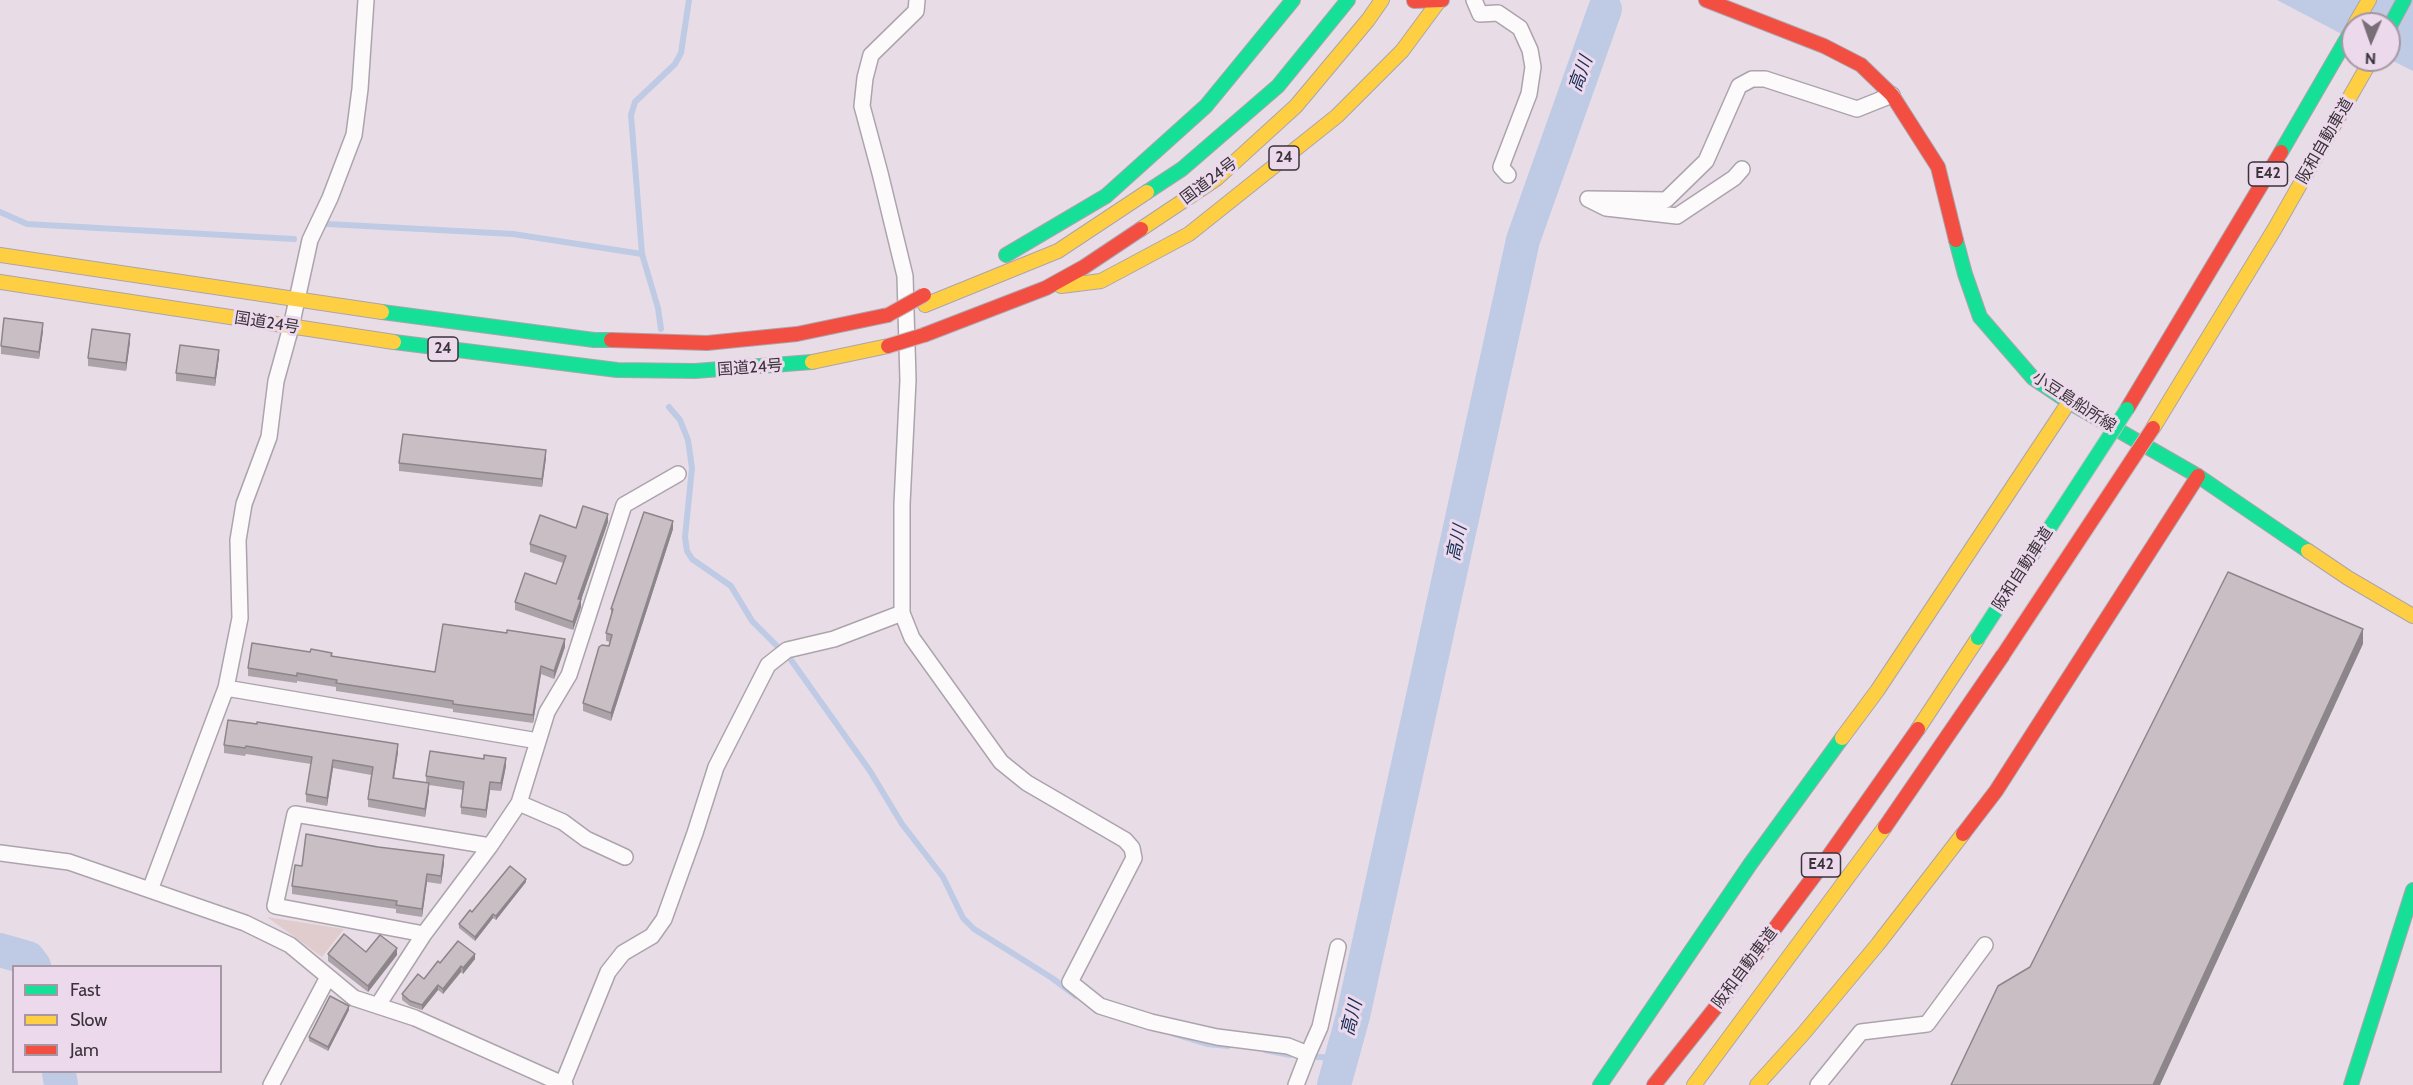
<!DOCTYPE html>
<html>
<head>
<meta charset="utf-8">
<style>
	body { margin:0 }
	#map { position:relative; width:2413px; height:1085px; overflow:hidden; background:#e8dde7; font-family:Cabin,sans-serif }
	canvas { display:block }
	.legend { position:absolute; left:12px; top:965px; width:210px; height:108px; box-sizing:border-box; background:#ecd9eb; border:2px solid #a597a4; margin:0; padding:8px 10px; list-style:none; font-size:18px; color:#3a333a }
	.legend li { display:flex; align-items:center; gap:12px; height:30px }
	.legend b { width:30px; border:2px solid #a597a4 }
	.north { position:absolute; left:2341px; top:12px; width:60px; height:60px; box-sizing:border-box; background:#ecd9eb; border:2px solid #a597a4; border-radius:50%; rotate:182deg; font-size:16px; font-weight:700; line-height:24px; text-align:center; color:#3a333a }
	.north::after { content:''; display:block; margin:auto; width:21px; height:27px; background:#776e77; clip-path:polygon(50% 0,100% 100%,50% 72%,0 100%) }
</style>
</head>
<body>
<div id="map">
<canvas width="2413" height="1085"></canvas>
<ul class="legend">
<li><b style="height:8px;background:#16e098"></b>Fast</li>
<li><b style="height:8px;background:#ffcf43"></b>Slow</li>
<li><b style="height:8px;background:#f24e42"></b>Jam</li>
</ul>
<div class="north">N</div>
</div>
<script>
const ctx = document.querySelector('canvas').getContext('2d');
ctx.lineJoin = 'round';
function fillPath(path, color) {
  ctx.fillStyle = color;
  ctx.fill(path, 'evenodd');
}
function shape(rows) {
  const path = new Path2D();
  for (const r of rows) {
    path.moveTo(r[0], r[1]);
    for (let i = 2; i < r.length; i += 2) path.lineTo(r[i], r[i + 1]);
  }
  return path;
}
function strokePath(path, color, width, dash) {
  ctx.strokeStyle = color;
  ctx.lineWidth = width;
  ctx.lineCap = dash ? 'butt' : 'round';
  ctx.setLineDash(dash || []);
  ctx.stroke(path);
}
function label(font, color, halo, rows, align = 'center') {
  ctx.font = font + ' Cabin,"Noto Sans JP",sans-serif';
  ctx.lineWidth = 6;
  ctx.setLineDash([]);
  ctx.textBaseline = 'middle';
  ctx.strokeStyle = halo;
  ctx.fillStyle = color;
  for (const [text, x, y, turn = 0] of rows) {
    ctx.save();
    ctx.translate(x, y);
    ctx.rotate((+turn || 0) * Math.PI / 180);
    ctx.textAlign = isNaN(turn) ? turn : align;
    if (halo) ctx.strokeText(text, 0, 0);
    ctx.fillText(text, 0, 0);
    ctx.restore();
  }
}
fillPath(shape([
	[267,917,344,929,322,957]
]), '#e1cccd');
fillPath(shape([
	[2277,0,2413,0,2413,71,2389,59,2389,24,2353,24,2353,40]
]), '#bfcae4');
strokePath(shape([
	[0,212,27,224,294,239],
	[328,224,513,234,642,254],
	[661,329,658,308,642,254,631,115,635,102,675,64,681,53,689,0],
	[669,407,680,420,688,440,692,468,685,537,687,551,692,559,731,586,752,621,791,660,870,771,902,824,943,877,963,918,974,929,1052,978,1076,996],
	[1174,1034,1207,1044,1228,1046],
	[1265,1050,1290,1055],
	[1317,1057,1343,1058]
]), '#bfcae4', 6);
strokePath(shape([
	[0,950,28,958,34,966],
	[59,1072,61,1085],
	[1334,1085,1353,1016,1523,240,1605,9]
]), '#bfcae4', 34);
const street = shape([
	[917,0,916,11,871,55,865,78,862,106,880,173,905,276,908,380,902,504,902,613,912,638,1001,762,1027,783,1125,840,1132,848,1134,858,1070,982,1100,1006,1151,1022,1217,1037,1288,1046,1308,1054,1296,1085],
	[1474,0,1480,14,1498,13,1520,28,1530,50,1533,67,1529,94,1501,167,1508,175],
	[1742,169,1734,178,1677,216,1606,208,1588,199,1666,200,1706,161,1739,86,1752,79,1765,79,1857,109,1892,95],
	[226,688,538,741],
	[519,803,563,822,586,839,625,857],
	[0,853,69,862,245,923,290,945,354,998,415,1018,565,1085],
	[150,890,226,688,240,618,238,540,244,504,269,437,276,381,291,327,310,240,330,198,354,135,360,89,366,0],
	[424,934,275,906,295,814,490,846],
	[378,1005,424,934,490,846,519,803,547,712,569,675,624,505,678,474],
	[1308,1054,1320,1027,1338,947],
	[563,1083,608,972,623,953,652,936,664,919,695,833,716,767,768,665,787,650,834,639,902,613],
	[271,1085,328,977],
	[1818,1085,1861,1032,1927,1024,1985,945]
]);
const fast = shape([
	[2389,28,2404,0],
	[2281,152,2353,28],
	[1147,192,1182,169,1278,86,1348,0],
	[1956,240,1965,274,1980,317,2033,378,2069,402,2198,476,2308,551],
	[1006,255,1106,196,1206,106,1293,0],
	[382,312,594,340,611,340],
	[394,342,617,370,695,371,812,362],
	[1600,1085,1751,863,1842,738],
	[2351,1085,2413,890]
]);
const slow = shape([
	[2355,24,2369,0],
	[1141,229,1216,179,1296,106,1368,20,1382,0],
	[0,255,382,312],
	[0,282,394,342],
	[1061,286,1101,281,1189,234,1337,116,1402,51,1439,1],
	[925,305,1058,251,1147,192],
	[812,362,888,346],
	[2153,428,2274,230,2371,60],
	[2308,551,2348,578,2413,616],
	[1918,729,1978,638],
	[1842,738,1877,691,2069,402],
	[1694,1085,1885,827],
	[1757,1085,1803,1034,1878,944,1963,834]
]);
const jam = shape([
	[1706,0,1824,46,1861,65,1892,95,1938,167,1956,240],
	[1414,1,1442,0],
	[924,335,1046,288,1084,267,1141,229],
	[611,340,707,343,797,334,888,315],
	[2127,409,2281,152],
	[1885,827,2003,655],
	[1963,834,1996,791,2198,476],
	[1654,1085,1720,1002,1823,864,1918,729]
]);
strokePath(street, '#aca4ac', 18);
strokePath(fast, '#aca4ac', 16);
strokePath(slow, '#aca4ac', 16);
strokePath(jam, '#aca4ac', 16);
strokePath(street, '#fcfafb', 15);
strokePath(fast, '#16e098', 14);
strokePath(slow, '#ffcf43', 14);
strokePath(jam, '#f24e42', 14);
const fastBridge = shape([
	[1978,638,2127,409]
]);
const jamBridge = shape([
	[888,315,924,295],
	[888,346,924,335],
	[2003,655,2153,428]
]);
strokePath(fastBridge, '#c1bbc0', 16, []);
strokePath(jamBridge, '#c1bbc0', 16, []);
strokePath(fastBridge, '#16e098', 14);
strokePath(jamBridge, '#f24e42', 14);
fillPath(shape([
	[43,331,39,359,1,354,1,346],
	[130,342,126,371,88,366,88,358],
	[219,357,215,386,176,381,176,373],
	[546,458,542,487,399,471,399,463],
	[608,522,581,600,581,607,573,630,515,610,515,602,556,584,563,563,530,552,530,544,576,528],
	[673,529,611,721,583,711,583,703,609,646,610,642,606,641,606,633,611,615,611,609],
	[565,647,554,679,541,674,533,723,453,712,453,709,336,691,336,687,297,681,297,683,248,676,248,668,332,656,435,672],
	[224,745,398,752,394,778,426,783,426,776,506,766,501,791,490,790,486,818,461,814,461,807,463,790,429,785,429,791,425,817,368,807,368,799,371,775,333,768,327,806,306,802,306,794,311,764,246,754,245,756,224,753],
	[444,863,441,884,427,882,422,917,396,913,396,909,292,894,292,886,302,866],
	[526,882,496,920,493,918,475,941,459,928,459,924,472,912],
	[366,952,397,955,368,992,328,961,328,954],
	[475,959,463,974,461,972,443,994,438,990,422,1010,410,1006,402,1000,402,994,424,979,440,963],
	[349,1010,328,1051,309,1041,309,1037]
]), '#aca3a9');
fillPath(shape([
	[43,323,43,331,39,359,39,352],
	[130,334,130,342,126,371,126,363],
	[219,350,219,357,215,386,215,378],
	[546,450,546,458,542,487,542,479],
	[608,514,608,522,581,600,581,607,573,630,573,622,578,599],
	[673,521,673,529,611,721,611,713],
	[2363,629,2363,644,2160,1085,2153,1085],
	[565,639,565,647,554,679,554,671],
	[541,666,541,674,533,723,533,715],
	[398,744,398,752,393,785,393,778],
	[506,758,506,766,501,791,501,783],
	[333,760,333,768,327,806,327,798],
	[490,782,490,790,486,818,486,810],
	[429,783,429,791,425,817,425,809],
	[444,855,444,863,441,884,441,876],
	[427,874,427,882,422,917,422,909],
	[526,879,526,882,496,920,496,916],
	[493,914,493,918,475,941,475,937],
	[397,948,397,955,368,992,368,986],
	[475,954,475,959,463,974,463,968],
	[461,966,461,972,443,994,443,989],
	[438,985,438,990,422,1010,422,1005],
	[349,1006,349,1010,328,1051,328,1047]
]), '#8c8589');
const building = shape([
	[4,318,43,323,39,352,1,346,4,318],
	[92,329,130,334,126,363,88,358,92,329],
	[180,345,219,350,215,378,176,373,180,345],
	[403,434,546,450,542,479,399,463,403,434],
	[583,506,608,514,578,599,581,599,573,622,515,602,525,573,556,584,566,556,530,544,540,515,576,528,583,506],
	[644,512,673,521,611,713,583,703,599,647,602,645,609,646,612,635,606,633,613,609,611,609,644,512],
	[2228,572,2363,629,2153,1085,1951,1085,1998,986,2030,967,2228,572],
	[443,624,507,633,507,630,565,639,554,671,541,666,533,715,453,704,453,701,336,683,337,680,297,673,297,676,248,668,252,643,310,652,311,649,332,653,331,656,435,672,443,624],
	[228,720,257,724,257,722,398,744,393,778,429,783,425,809,368,799,373,767,333,760,327,798,306,794,312,757,246,746,245,748,224,745,228,720],
	[430,751,484,759,484,755,506,758,501,783,490,782,486,810,461,807,464,782,426,776,430,751],
	[306,834,378,847,444,855,441,876,427,874,422,909,396,905,397,901,292,886,295,865,302,866,306,834],
	[510,866,526,879,496,916,493,914,475,937,459,924,470,910,472,912,510,866],
	[344,934,366,952,380,935,397,948,368,986,328,954,344,934],
	[458,941,475,954,463,968,461,966,443,989,438,985,422,1005,410,1001,402,994,418,974,424,979,438,961,440,963,458,941],
	[330,996,349,1006,328,1047,309,1037,330,996]
]);
fillPath(building, '#c8bec4');
strokePath(building, '#8c8589', 1.5);
for (const [x, y, w] of [
	[1284,158,30],
	[2268,174,39],
	[443,349,30],
	[1821,865,39]
]) {
  const box = new Path2D();
  box.roundRect(x - w / 2, y - 12, w, 24, 4.5);
  ctx.fillStyle = '#ecd9eb';
  ctx.fill(box);
  strokePath(box, '#3a333a', 1.5);
}
label('bold 15px', '#3a333a', null, [
	["24",1284,158],
	["E42",2268,174],
	["24",443,349],
	["E42",1821,865]
]);
label('16px', '#3a333a', '#ecd9eb', [
	["阪和自動車道",2325,141,-60],
	["国道24号",1209,181,-37],
	["国道24号",267,323,9],
	["国道24号",750,368,-4],
	["小豆島船所線",2074,402,33],
	["阪和自動車道",2023,569,-57],
	["阪和自動車道",1745,968,-53]
]);
label('italic 18px', '#132b55', '#ecd9eb', [
	["高川",1581,74,-70],
	["高川",1457,543,-78],
	["高川",1352,1018,-76]
]);
</script>
</body>
</html>
